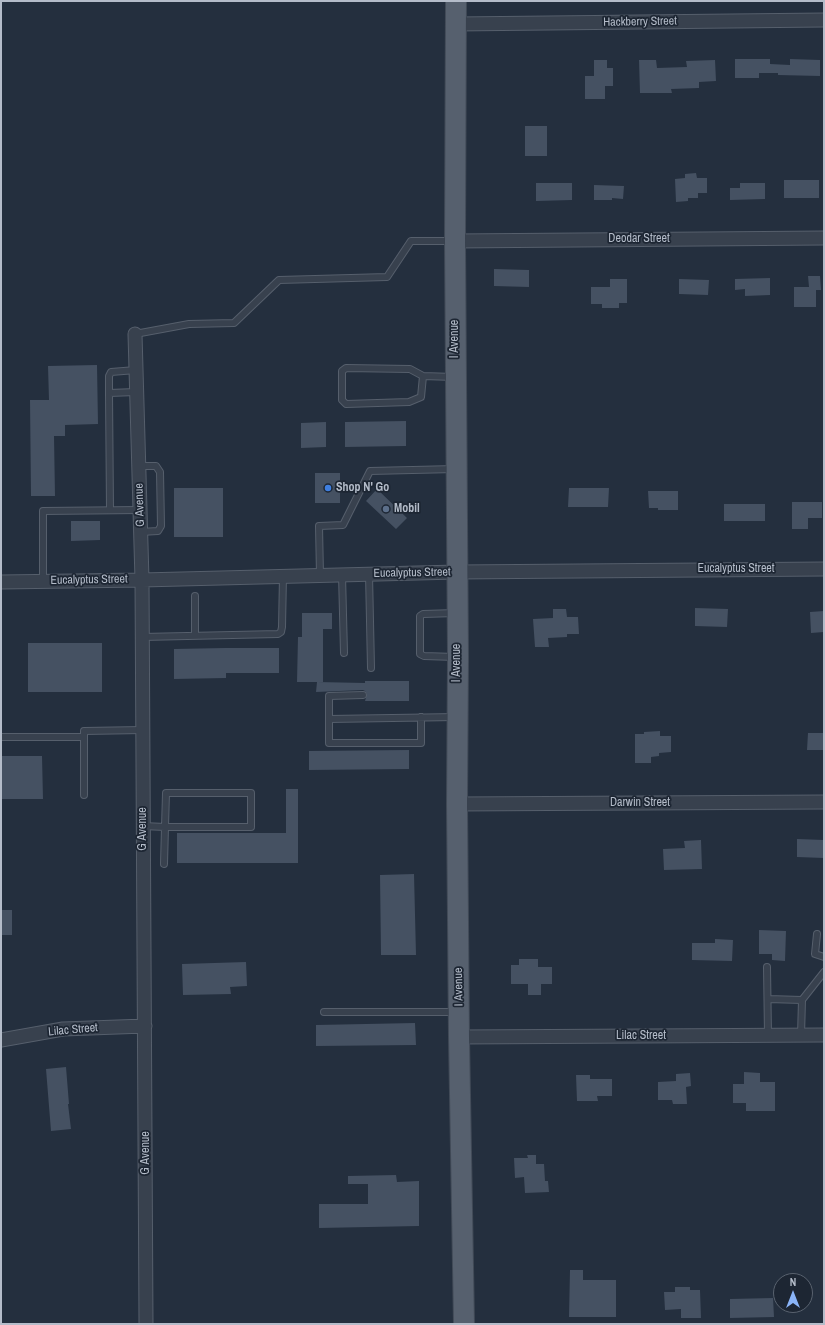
<!DOCTYPE html>
<html>
<head>
<meta charset="utf-8">
<style>
	body { margin:0 }
	#map { position:relative; width:825px; height:1325px; overflow:hidden; background:#242f3e; font-family:"Archivo Narrow",sans-serif }
	canvas { display:block }
	.frame { position:absolute; inset:0; border:2px solid #b4bcc9; pointer-events:none }
	.north { position:absolute; left:773px; top:1273px; width:40px; height:40px; box-sizing:border-box; background:#1d2633; border:1px solid #59626f; border-radius:50%; rotate:0deg; font-size:11px; font-weight:700; line-height:16px; text-align:center; color:#b4bcc9 }
	.north::after { content:''; display:block; margin:auto; width:14px; height:18px; background:#8ab4f8; clip-path:polygon(50% 0,100% 100%,50% 72%,0 100%) }
</style>
</head>
<body>
<div id="map">
<canvas width="825" height="1325"></canvas>
<div class="frame"></div>
<div class="north">N</div>
</div>
<script>
const ctx = document.querySelector('canvas').getContext('2d');
ctx.lineJoin = 'round';
function fillPath(path, color) {
  ctx.fillStyle = color;
  ctx.fill(path, 'evenodd');
}
function shape(rows) {
  const path = new Path2D();
  for (const r of rows) {
    path.moveTo(r[0], r[1]);
    for (let i = 2; i < r.length; i += 2) path.lineTo(r[i], r[i + 1]);
  }
  return path;
}
function strokePath(path, color, width, dash) {
  ctx.strokeStyle = color;
  ctx.lineWidth = width;
  ctx.lineCap = dash ? 'butt' : 'round';
  ctx.setLineDash(dash || []);
  ctx.stroke(path);
}
function label(font, color, halo, rows, align = 'center') {
  ctx.font = font + ' "Archivo Narrow",sans-serif';
  ctx.lineWidth = 3.5;
  ctx.setLineDash([]);
  ctx.textBaseline = 'middle';
  ctx.strokeStyle = halo;
  ctx.fillStyle = color;
  for (const [text, x, y, turn = 0] of rows) {
    ctx.save();
    ctx.translate(x, y);
    ctx.rotate((+turn || 0) * Math.PI / 180);
    ctx.textAlign = isNaN(turn) ? turn : align;
    if (halo) ctx.strokeText(text, 0, 0);
    ctx.fillText(text, 0, 0);
    ctx.restore();
  }
}
fillPath(shape([
	[735,59,770,59,770,64,790,65,790,59,820,60,820,76,778,75,778,73,759,73,759,78,735,78],
	[594,60,607,60,607,68,613,68,613,86,605,86,605,99,585,99,585,76,594,76],
	[639,60,656,60,657,68,687,67,686,61,715,60,716,81,699,82,699,88,671,89,672,93,640,93],
	[525,126,547,126,547,156,525,156],
	[696,173,697,178,707,178,707,193,698,193,698,198,688,198,688,201,676,202,675,179,685,178,685,174],
	[784,180,819,180,819,198,784,198],
	[536,183,572,183,572,200,536,201],
	[740,183,765,183,765,199,730,200,730,188,740,188],
	[594,185,624,186,623,199,612,198,612,200,594,200],
	[494,269,529,270,529,287,494,286],
	[808,276,820,276,821,290,816,290,816,307,794,307,794,287,809,287],
	[770,278,770,295,745,296,745,289,735,290,735,279],
	[610,279,627,279,627,303,619,303,619,308,602,308,602,304,591,304,591,287,610,287],
	[679,279,709,280,708,295,679,294],
	[97,365,98,424,65,425,65,436,54,436,55,496,31,496,30,400,49,400,48,366],
	[406,421,406,446,345,447,345,422],
	[326,422,326,447,301,448,301,423],
	[315,473,340,473,340,503,315,503],
	[174,488,223,488,223,537,174,537],
	[569,488,609,488,608,507,568,507],
	[377,489,407,518,396,529,366,501],
	[648,491,678,491,678,510,658,510,658,508,649,508],
	[792,502,822,502,822,518,808,518,808,529,792,529],
	[724,504,765,504,765,521,724,521],
	[71,521,100,521,100,540,71,541],
	[695,608,728,609,727,627,695,626],
	[553,609,566,609,567,617,578,617,579,634,567,634,567,637,548,638,549,647,535,647,533,619,553,618],
	[824,611,824,632,811,633,810,612],
	[302,613,332,613,332,629,323,629,323,682,297,682,298,637,302,637],
	[28,643,102,643,102,692,28,692],
	[225,648,279,648,279,673,226,673,226,678,174,679,174,649],
	[365,681,409,681,409,701,365,701,367,694,365,691,363,690,316,692,317,682,365,683],
	[660,731,660,736,671,736,671,752,659,753,659,756,651,757,651,763,635,763,635,734,644,734,644,732],
	[808,733,824,733,824,750,807,750],
	[409,750,409,769,309,770,309,751],
	[1,756,42,756,43,799,1,799],
	[286,789,298,789,298,863,177,863,177,833,286,833],
	[797,839,824,840,824,858,797,857],
	[701,840,702,869,664,870,663,849,685,848,684,841],
	[414,874,416,955,381,955,380,875],
	[1,910,12,910,12,935,1,935],
	[759,930,786,931,785,961,772,960,772,954,759,954],
	[715,939,733,940,732,961,692,960,692,943,715,943],
	[519,959,538,959,538,967,552,967,552,984,541,984,541,995,528,995,528,984,511,984,511,965,519,965],
	[246,962,247,986,230,987,231,994,183,995,182,964],
	[415,1023,416,1045,316,1046,316,1025],
	[66,1067,69,1104,68,1104,71,1129,51,1131,46,1069],
	[744,1072,760,1073,760,1082,775,1082,775,1111,746,1111,746,1103,733,1103,733,1084,744,1084],
	[690,1073,691,1086,686,1087,687,1104,673,1104,672,1100,658,1100,658,1082,676,1081,676,1074],
	[576,1075,590,1075,590,1079,612,1079,612,1096,597,1096,598,1101,577,1101],
	[527,1155,536,1155,536,1164,544,1164,545,1181,548,1181,549,1192,525,1193,524,1177,515,1178,514,1158,528,1158],
	[396,1175,397,1182,419,1181,419,1226,319,1228,319,1204,368,1204,368,1184,348,1184,348,1176],
	[570,1270,583,1270,583,1280,616,1280,616,1317,569,1317],
	[675,1287,690,1287,690,1290,700,1290,701,1318,681,1318,681,1309,665,1310,664,1292,675,1292],
	[773,1298,774,1317,730,1318,730,1299]
]), '#455162');
const service = shape([
	[135,334,189,324,234,323,279,280,387,277,411,241,452,241],
	[423,376,421,397,409,402,346,404,342,400,342,371,346,368,410,369,423,376,454,377],
	[109,393,109,376,111,372,136,370],
	[138,466,156,466,160,472,161,526,158,531,140,532],
	[110,510,109,393,136,392],
	[369,574,371,668],
	[320,575,319,526,343,525,370,471,455,469],
	[342,575,344,653],
	[43,581,43,511,140,510],
	[195,596,195,636],
	[142,637,278,634,281,632,282,627,283,576],
	[455,657,424,656,420,654,420,616,423,614,456,613],
	[363,695,329,696,329,719,456,717],
	[329,719,329,743,421,743,421,717],
	[1,737,84,737],
	[84,795,84,731,143,730],
	[143,826,165,827,251,827,251,793,166,793,165,827,164,864],
	[817,934,815,954,824,957],
	[767,967,768,1035],
	[768,999,802,1000,801,1035],
	[802,1000,824,972],
	[324,1012,455,1012]
]);
const minor = shape([
	[456,24,824,20],
	[455,241,824,238],
	[135,334,142,580,146,1324],
	[1,582,142,580,457,572,824,569],
	[457,804,824,802],
	[459,1037,824,1035],
	[1,1040,63,1029,145,1026]
]);
const primary = shape([
	[456,1,455,241,458,657,457,804,459,1037,464,1324]
]);
strokePath(service, '#565f6c', 8);
strokePath(minor, '#565f6c', 15);
strokePath(primary, '#414a57', 22);
strokePath(service, '#38414e', 6);
strokePath(minor, '#38414e', 13);
strokePath(primary, '#56606e', 20);
for (const [x, y, r, color] of [
	[328,488,4,"#3f7fe0"],
	[386,509,4,"#5c6f8a"]
]) {
  const dot = new Path2D();
  dot.arc(x, y, r, 0, 2 * Math.PI);
  ctx.fillStyle = color;
  ctx.fill(dot);
  strokePath(dot, '#1d2633', 1.5);
}
label('12px', '#b4bcc9', '#1d2633', [
	["Hackberry Street",640,22,-1],
	["Deodar Street",639,239],
	["I Avenue",455,339,-90],
	["G Avenue",140,505,-92],
	["Eucalyptus Street",736,569],
	["Eucalyptus Street",412,573,-1],
	["Eucalyptus Street",89,580,-1],
	["I Avenue",457,663,-90],
	["Darwin Street",640,803],
	["G Avenue",143,829,-90],
	["I Avenue",459,987,-91],
	["Lilac Street",73,1030,-5],
	["Lilac Street",641,1036],
	["G Avenue",146,1153,-90]
]);
label('bold 12px', '#b4bcc9', '#1d2633', [
	["Shop N' Go",336,488],
	["Mobil",394,509]
], 'left');
</script>
</body>
</html>
